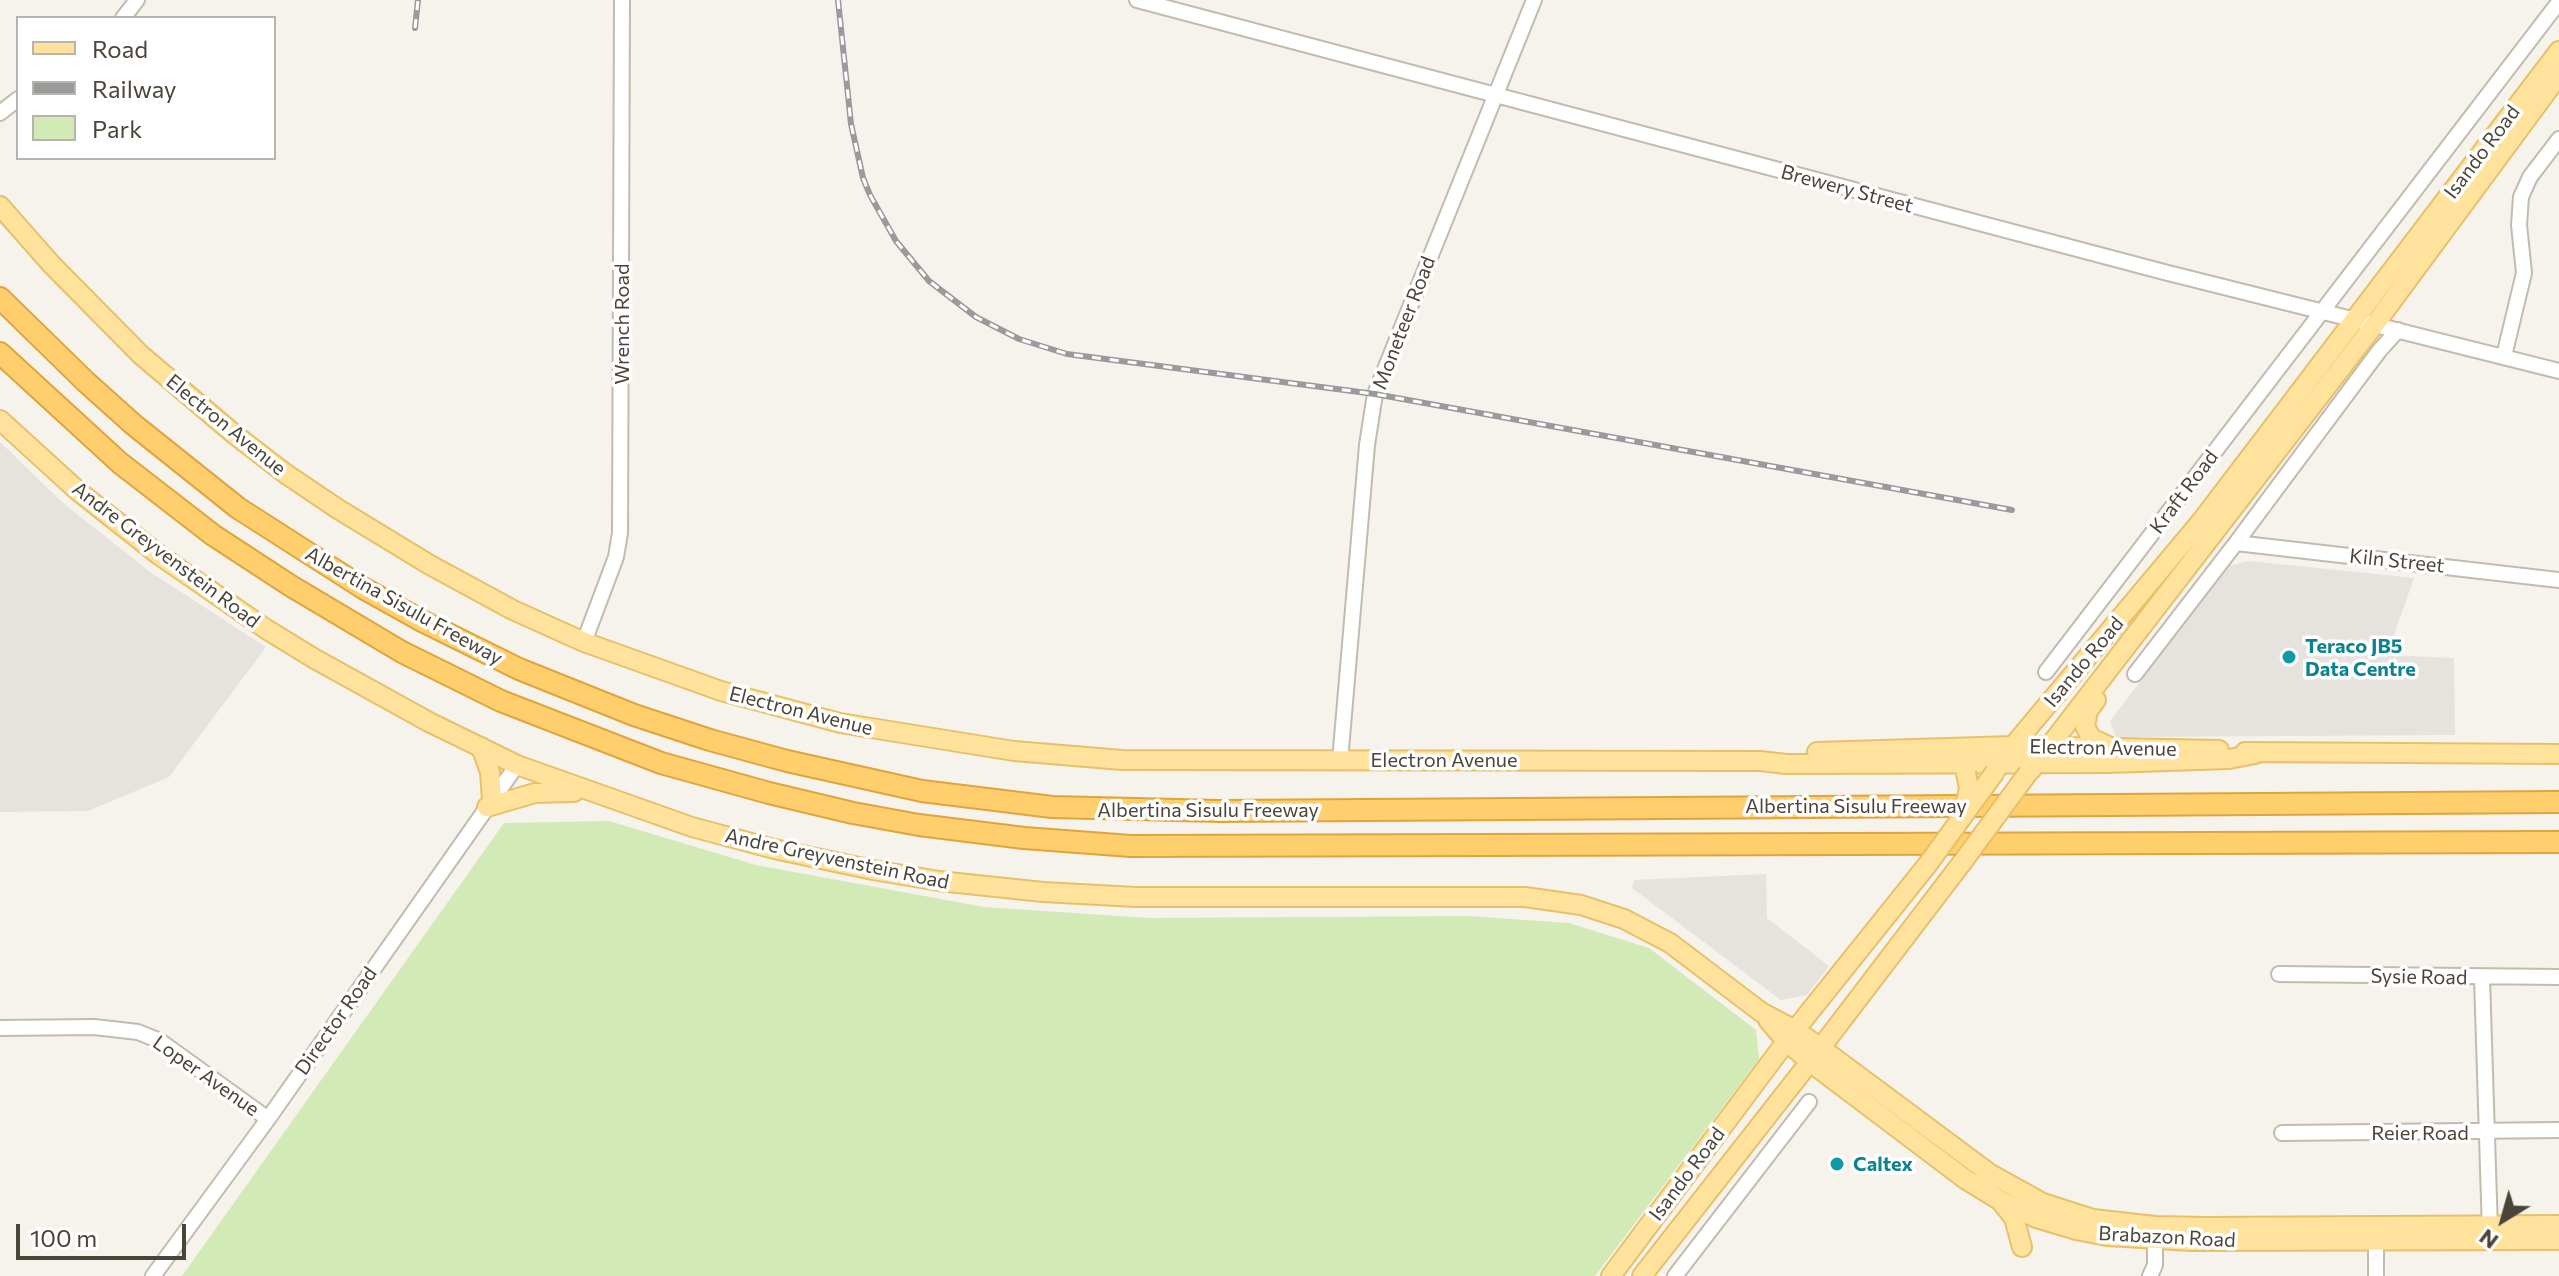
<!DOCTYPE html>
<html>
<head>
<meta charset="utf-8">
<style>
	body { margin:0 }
	#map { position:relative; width:2559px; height:1276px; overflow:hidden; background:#f6f3ec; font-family:Commissioner,sans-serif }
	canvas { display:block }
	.legend { position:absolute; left:16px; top:16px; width:260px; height:144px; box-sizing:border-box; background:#fff; border:2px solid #b7b4b0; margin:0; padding:10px 14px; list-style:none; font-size:24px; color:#4b4439 }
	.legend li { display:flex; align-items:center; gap:16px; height:40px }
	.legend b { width:40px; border:2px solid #b7b4b0 }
	.north { position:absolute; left:2463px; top:1180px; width:80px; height:80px; -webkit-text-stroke:6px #fff; paint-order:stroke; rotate:217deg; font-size:22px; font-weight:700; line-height:32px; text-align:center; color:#4b4439 }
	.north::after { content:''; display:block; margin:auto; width:28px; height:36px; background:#4b4439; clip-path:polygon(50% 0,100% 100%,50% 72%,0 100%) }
	.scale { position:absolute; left:16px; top:1224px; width:170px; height:36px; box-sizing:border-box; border:4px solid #4b4439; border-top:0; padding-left:10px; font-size:24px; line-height:28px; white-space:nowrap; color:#4b4439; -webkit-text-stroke:6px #fff; paint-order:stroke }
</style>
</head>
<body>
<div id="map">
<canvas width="2559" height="1276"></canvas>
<ul class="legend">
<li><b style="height:10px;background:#ffe39c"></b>Road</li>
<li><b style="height:10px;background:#9a9a9a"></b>Railway</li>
<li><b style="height:22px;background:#d2eab5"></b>Park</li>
</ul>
<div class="north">N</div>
<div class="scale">100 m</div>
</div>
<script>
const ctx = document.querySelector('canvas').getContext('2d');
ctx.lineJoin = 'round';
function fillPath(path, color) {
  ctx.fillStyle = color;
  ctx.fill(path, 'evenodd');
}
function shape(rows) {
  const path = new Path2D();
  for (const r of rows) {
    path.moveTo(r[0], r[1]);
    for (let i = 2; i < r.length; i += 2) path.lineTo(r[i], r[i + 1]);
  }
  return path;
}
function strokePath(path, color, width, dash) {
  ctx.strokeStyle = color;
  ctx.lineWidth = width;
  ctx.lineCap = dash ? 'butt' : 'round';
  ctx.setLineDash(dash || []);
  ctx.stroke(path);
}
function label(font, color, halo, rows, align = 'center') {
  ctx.font = font + ' Commissioner,sans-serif';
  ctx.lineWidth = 7;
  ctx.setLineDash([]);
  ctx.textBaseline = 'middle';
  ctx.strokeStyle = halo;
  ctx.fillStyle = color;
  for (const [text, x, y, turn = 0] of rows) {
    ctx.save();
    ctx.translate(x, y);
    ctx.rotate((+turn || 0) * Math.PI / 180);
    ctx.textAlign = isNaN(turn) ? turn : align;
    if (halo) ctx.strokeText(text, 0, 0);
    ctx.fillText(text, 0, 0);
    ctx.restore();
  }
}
fillPath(shape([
	[0,442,63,503,150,572,266,647,169,777,88,811,0,812],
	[2249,561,2414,578,2387,655,2454,658,2455,735,2116,737,2110,721,2229,566],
	[1766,874,1767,918,1829,966,1807,995,1781,1000,1632,888,1634,880]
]), '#e6e2dd');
fillPath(shape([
	[609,821,756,865,984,907,1149,918,1468,916,1569,923,1649,948,1756,1030,1759,1059,1595,1276,182,1276,504,823]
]), '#d2eab5');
const minor = shape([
	[1137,0,2164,272,2559,371],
	[123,18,137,0],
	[0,113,18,99],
	[2504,356,2524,273,2519,225,2521,197,2530,177,2559,139],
	[2236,543,2559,580],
	[584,642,616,557,620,533,622,0],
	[2046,672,2559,2],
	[2135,674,2236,543,2379,351,2398,330],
	[1340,761,1367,445,1375,394,1534,0],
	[2279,974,2559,977],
	[2482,978,2490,1232],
	[0,1028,94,1027,138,1032,160,1041,268,1119],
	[2282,1133,2559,1130],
	[2376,1232,2376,1276],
	[153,1276,268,1119,517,765],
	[1675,1276,1809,1102],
	[2150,1276,2155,1265,2155,1229]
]);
const major = shape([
	[0,206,52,265,141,355,234,434,286,474,338,509,430,565,513,610,584,642,721,691,840,723,1014,751,1122,760,1760,761,1786,764,2107,763,2229,759,2255,754],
	[0,420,78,491,159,555,266,629,315,659,429,722,517,765,692,827,774,849,873,870,939,881,1043,892,1136,897,1525,897,1581,905,1624,919,1670,943,1761,1012,1795,1030,1821,1048,1989,1173,2043,1203,2093,1219,2155,1226,2205,1227,2559,1225],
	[2096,700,2088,711,2085,726,2091,738,2108,746],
	[481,747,490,772,492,800],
	[1817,752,2013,746,2219,750],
	[2245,752,2559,754],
	[1996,770,2013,746,2203,519,2559,51],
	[2031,770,2375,324,2559,75],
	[487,807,535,793,574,792],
	[1768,1020,1786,1041,1810,1062,1965,1179,2001,1201,2036,1218,2076,1230,2107,1236,2192,1241,2559,1240],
	[2002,1203,2014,1218,2022,1247],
	[1611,1276,1791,1035,1928,864],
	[1642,1276,1816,1054,1964,860]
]);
const highway = shape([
	[0,298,86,382,134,425,238,508,363,588,422,621,519,669,634,715,710,740,787,761,922,791,1052,807,1219,811,2559,802],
	[0,353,120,463,213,535,291,586,402,652,501,701,661,763,769,793,853,813,919,825,1024,838,1131,846,2559,842]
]);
strokePath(minor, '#c2bbae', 18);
strokePath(major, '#e6c16a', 22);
strokePath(highway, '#e0a43c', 24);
strokePath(minor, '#fff', 14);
strokePath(major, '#ffe39c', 18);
strokePath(highway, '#ffcf6e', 20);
const rail = shape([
	[838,0,851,124,863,178,870,195,896,241,929,281,976,317,1019,339,1067,354,1375,394,2012,510],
	[415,28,418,0]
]);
strokePath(rail, '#9a9a9a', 6);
strokePath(rail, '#fff', 3, [9]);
const majorBridge = shape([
	[1965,807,1969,788,1966,773],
	[1964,860,2028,773],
	[1928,864,1995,772]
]);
strokePath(majorBridge, '#e6c16a', 22, []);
strokePath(majorBridge, '#ffe39c', 18);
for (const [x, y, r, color] of [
	[2289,657,8,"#0f9aa8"],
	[1837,1164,8,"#0f9aa8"]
]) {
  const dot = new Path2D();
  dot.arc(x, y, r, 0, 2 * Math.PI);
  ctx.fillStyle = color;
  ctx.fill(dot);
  strokePath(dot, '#fff', 3);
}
label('20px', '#4b4439', '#fff', [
	["Isando Road",2482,152,-53],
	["Brewery Street",1847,189,15],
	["Moneteer Road",1404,323,-69],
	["Wrench Road",622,324,-90],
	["Electron Avenue",226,425,39],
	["Kraft Road",2184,492,-53],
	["Andre Greyvenstein Road",166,555,37],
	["Kiln Street",2397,561,6],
	["Albertina Sisulu Freeway",404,606,29],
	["Isando Road",2084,662,-50],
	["Electron Avenue",801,711,14],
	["Electron Avenue",2103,748,1],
	["Electron Avenue",1444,760],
	["Albertina Sisulu Freeway",1856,806],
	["Albertina Sisulu Freeway",1208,810],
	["Andre Greyvenstein Road",837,859,12],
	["Sysie Road",2419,977,1],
	["Director Road",336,1021,-55],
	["Loper Avenue",206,1076,35],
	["Reier Road",2420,1133],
	["Isando Road",1687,1174,-53],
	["Brabazon Road",2167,1237,3]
]);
label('bold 20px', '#0d838f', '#fff', [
	["Teraco JB5",2305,646],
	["Data Centre",2305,669],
	["Caltex",1853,1164]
], 'left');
</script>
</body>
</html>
